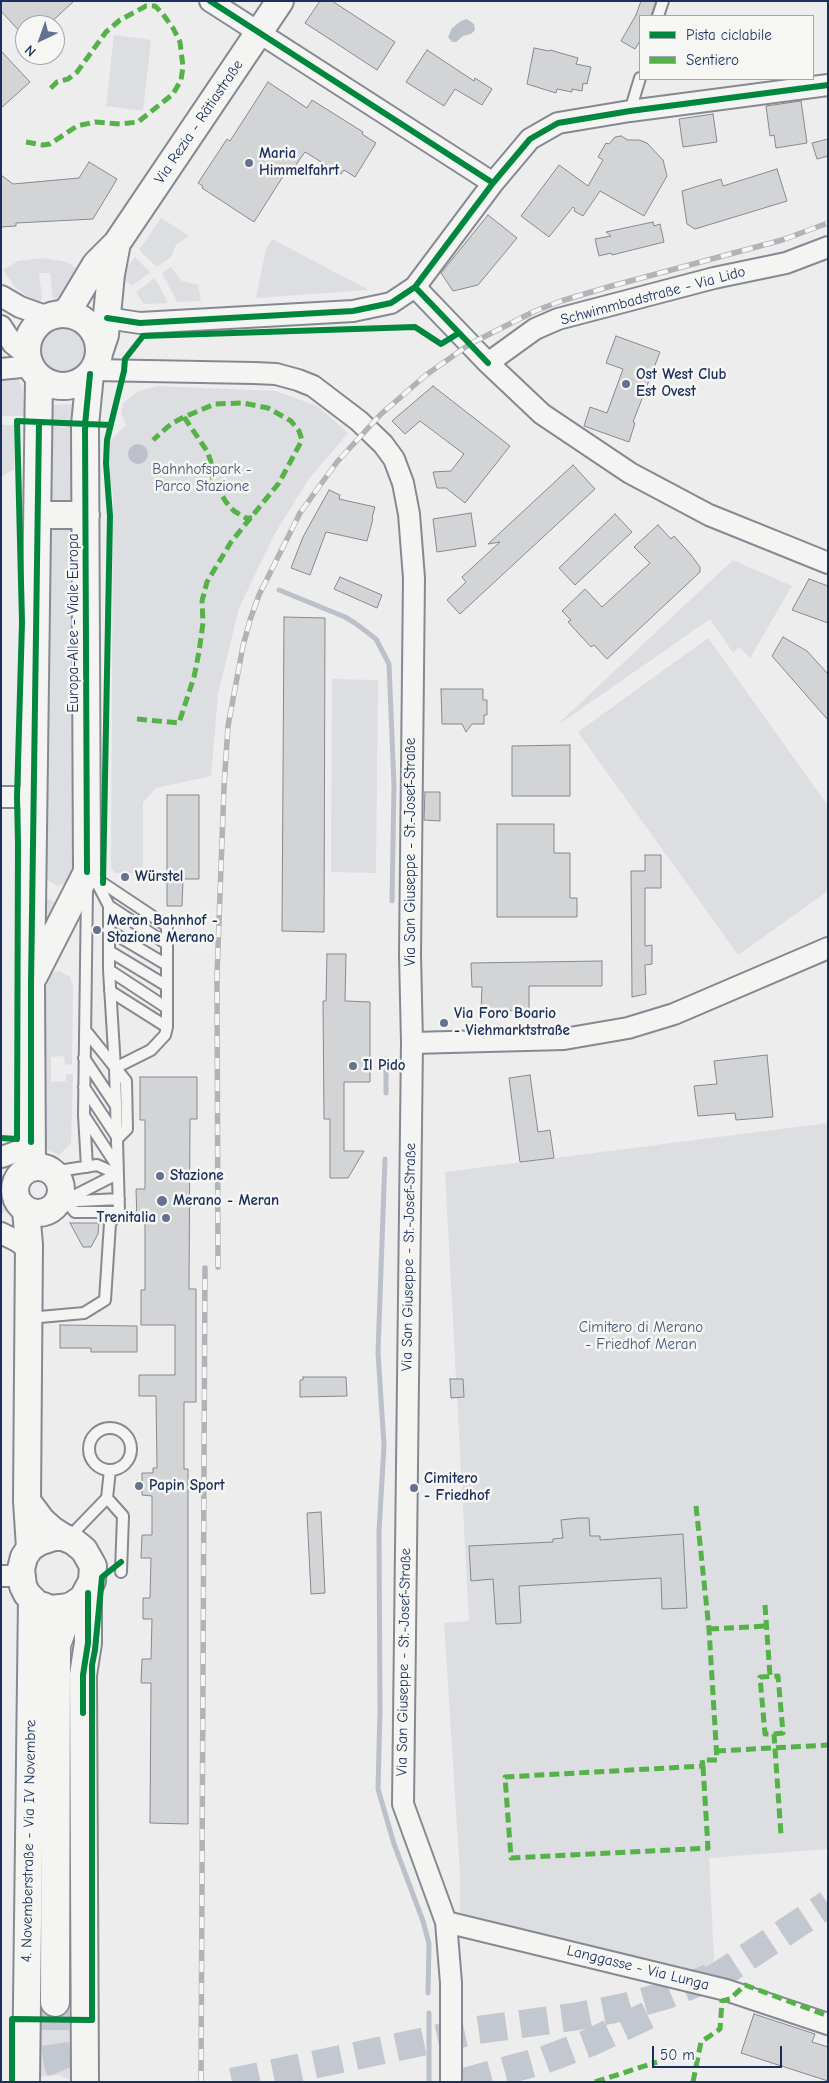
<!DOCTYPE html>
<html>
<head>
<meta charset="utf-8">
<style>
	body { margin:0 }
	#map { position:relative; width:829px; height:2083px; overflow:hidden; background:#ededed; font-family:"Comic Neue",sans-serif }
	canvas { display:block }
	.frame { position:absolute; inset:0; border:2px solid #1b2f5e; pointer-events:none }
	.legend { position:absolute; left:639px; top:15px; width:175px; height:65px; box-sizing:border-box; background:#f6f6f2; border:1px solid #9ea6b7; margin:0; padding:6px 9px; list-style:none; font-size:15px; color:#1b2f5e }
	.legend li { display:flex; align-items:center; gap:10px; height:25px }
	.legend b { width:25px; border:1px solid #9ea6b7 }
	.north { position:absolute; left:15px; top:15px; width:50px; height:50px; box-sizing:border-box; background:#f6f6f2; border:1px solid #9ea6b7; border-radius:50%; rotate:222deg; font-size:14px; font-weight:700; line-height:20px; text-align:center; color:#1b2f5e }
	.north::after { content:''; display:block; margin:auto; width:18px; height:22px; background:#647290; clip-path:polygon(50% 0,100% 100%,50% 72%,0 100%) }
	.scale { position:absolute; left:652px; top:2046px; width:130px; height:22px; box-sizing:border-box; border:2px solid #1b2f5e; border-top:0; padding-left:6px; font-size:15px; line-height:18px; white-space:nowrap; color:#1b2f5e; -webkit-text-stroke:4px #f6f6f2; paint-order:stroke }
</style>
</head>
<body>
<div id="map">
<canvas width="829" height="2083"></canvas>
<div class="frame"></div>
<ul class="legend">
<li><b style="height:6px;background:#00873e"></b>Pista ciclabile</li>
<li><b style="height:6px;background:#55b248"></b>Sentiero</li>
</ul>
<div class="north">N</div>
<div class="scale">50 m</div>
</div>
<script>
const ctx = document.querySelector('canvas').getContext('2d');
ctx.lineJoin = 'round';
function fillPath(path, color) {
  ctx.fillStyle = color;
  ctx.fill(path, 'evenodd');
}
function shape(rows) {
  const path = new Path2D();
  for (const r of rows) {
    if (r.length === 3) {
      path.moveTo(r[0] + r[2], r[1]);
      path.arc(r[0], r[1], r[2], 0, 2 * Math.PI);
      continue;
    }
    path.moveTo(r[0], r[1]);
    for (let i = 2; i < r.length; i += 2) path.lineTo(r[i], r[i + 1]);
  }
  return path;
}
function strokePath(path, color, width, dash) {
  ctx.strokeStyle = color;
  ctx.lineWidth = width;
  ctx.lineCap = dash ? 'butt' : 'round';
  ctx.setLineDash(dash || []);
  ctx.stroke(path);
}
function label(font, color, halo, rows, align = 'center') {
  ctx.font = font + ' "Comic Neue",sans-serif';
  ctx.lineWidth = 5;
  ctx.setLineDash([]);
  ctx.textBaseline = 'middle';
  ctx.strokeStyle = halo;
  ctx.fillStyle = color;
  for (const [text, x, y, turn = 0] of rows) {
    ctx.save();
    ctx.translate(x, y);
    ctx.rotate((+turn || 0) * Math.PI / 180);
    ctx.textAlign = isNaN(turn) ? turn : align;
    if (halo) ctx.strokeText(text, 0, 0);
    ctx.fillText(text, 0, 0);
    ctx.restore();
  }
}
fillPath(shape([
	[114,35,151,40,143,111,106,106],
	[161,218,189,236,176,245,171,257,157,267,139,250],
	[272,239,369,290,256,298,266,249],
	[135,257,150,272,132,286,121,276],
	[42,258,68,262,76,269,77,274,62,298,53,299,50,273,39,273,42,298,41,302,35,302,15,287,3,270,18,261],
	[171,267,182,281,198,285,201,301,177,302,162,273],
	[155,278,168,303,144,304,136,292],
	[64,349,26],
	[10,374,18,379,23,389,25,416,1,416,1,376],
	[157,386,276,391,317,406,348,433,308,480,274,535,239,608,218,694,211,776,156,788,143,803,143,874,115,873,111,868,113,495,109,473,110,441,126,425,121,414,123,403,139,391],
	[72,404,74,494,69,502,63,505,56,504,49,500,46,405],
	[1,425,14,425,14,469,2,476],
	[52,526,70,527,74,532,77,865,69,882,57,886,45,878,43,535],
	[733,560,792,586,750,658,739,647,733,653,710,619,561,723,560,722],
	[708,638,828,806,828,891,738,955,578,732],
	[332,679,378,680,376,873,331,872],
	[34,894,61,904,36,954],
	[60,971,70,977,73,985,72,1064,65,1065,64,1056,51,1057,51,1082,66,1081,66,1074,73,1074,71,1143,59,1155,47,1150,44,1147,43,981,50,973],
	[828,1123,828,1849,709,1858,715,1980,460,1922,460,1873,444,1623,469,1621,445,1172],
	[1,1173,7,1177,12,1188,12,1200,10,1207,1,1215],
	[78,1611,74,2082,59,2075,38,2077,38,1995,42,2001,63,2004,69,1996,71,1985,71,1795,67,1653]
]), '#dcdee1');
fillPath(shape([
	[467,19,474,24,475,30,471,34,463,36,456,42,452,42,448,37,452,28,461,21],
	[138,454,10]
]), '#bbc0cb');
strokePath(shape([
	[279,590,345,617,355,623,376,639,389,664,394,785,392,901],
	[386,1093,386,1059],
	[385,1159,378,1352,384,1446,379,1531,380,1711,378,1789,394,1844,423,1921,429,1944,428,1993],
	[429,2082,429,2013]
]), '#bbc0cb', 5);
const building = shape([
	[1,1,74,1,48,25,25,25,25,30,21,33,1,11,1,1],
	[320,1,332,1,395,42,377,70,305,23,320,1],
	[641,1,656,1,651,16,640,16,640,41,635,49,621,41,636,15,641,1],
	[534,48,549,51,550,50,578,58,576,64,591,67,587,84,583,83,582,91,572,89,572,92,557,89,556,93,527,84,534,48],
	[427,50,474,81,475,78,492,89,482,105,455,89,444,106,406,82,427,50],
	[1,51,30,82,1,108,1,51],
	[268,82,307,108,312,100,363,132,362,134,376,143,355,177,344,170,341,174,305,152,293,169,289,167,254,222,202,188,203,186,198,183,227,139,230,141,268,82],
	[801,101,807,143,776,148,774,135,770,136,766,106,801,101],
	[713,114,717,142,683,147,679,119,713,114],
	[621,136,628,140,639,140,647,143,663,160,667,176,644,216,600,191,583,216,574,211,575,209,573,207,549,237,521,216,559,165,588,186,603,160,598,157,606,143,609,144,615,137,621,136],
	[828,139,828,156,817,159,812,143,828,139],
	[89,162,117,179,93,219,16,223,16,226,1,227,1,175,13,184,79,178,89,162],
	[777,169,787,201,695,229,687,224,682,191,721,179,723,186,777,169],
	[488,215,517,238,478,285,453,291,441,273,488,215],
	[653,222,654,226,660,224,664,242,612,255,611,253,599,256,595,239,611,236,606,232,653,222],
	[616,336,660,352,633,422,635,423,629,442,584,426,590,407,607,413,623,369,606,363,616,336],
	[433,386,510,446,465,503,446,488,437,488,433,472,451,471,464,454,420,421,405,434,392,421,433,386],
	[573,465,595,489,460,614,447,600,466,582,462,577,500,542,488,544,573,465],
	[329,490,340,495,339,499,375,507,372,518,373,519,367,541,326,532,310,575,291,568,303,537,329,490],
	[471,513,476,546,437,552,433,519,471,513],
	[615,514,632,532,575,585,559,568,615,514],
	[658,525,671,539,674,536,691,555,700,567,700,572,607,659,594,645,591,647,568,622,571,620,562,611,585,589,602,607,650,563,634,547,658,525],
	[340,577,382,595,377,608,334,589,340,577],
	[809,579,828,586,828,623,792,610,809,579],
	[284,617,325,618,324,932,282,931,284,617],
	[783,637,807,651,828,674,828,720,772,656,783,637],
	[441,689,483,689,483,700,487,700,487,715,484,715,484,724,472,724,466,732,462,724,442,724,441,689],
	[570,745,570,796,512,796,512,746,570,745],
	[425,792,440,792,440,821,424,820,425,792],
	[167,795,199,795,199,879,183,879,182,906,167,906,167,795],
	[497,824,554,824,554,853,570,853,570,898,577,898,577,917,497,917,497,824],
	[645,855,661,855,661,888,645,888,645,946,652,945,652,964,645,965,646,994,632,997,631,871,645,871,645,855],
	[327,954,346,954,345,1001,370,1002,370,1082,344,1082,344,1151,364,1151,348,1178,330,1178,330,1119,324,1119,323,1001,326,1001,327,954],
	[602,961,602,986,529,986,529,1010,481,1011,482,987,472,987,471,963,602,961],
	[767,1055,773,1117,736,1120,735,1113,698,1116,694,1086,717,1084,714,1061,767,1055],
	[530,1075,538,1132,550,1130,554,1158,520,1162,509,1078,530,1075],
	[140,1077,197,1077,197,1119,190,1119,189,1289,196,1289,196,1402,184,1402,184,1469,188,1469,188,1824,150,1823,151,1683,141,1683,142,1659,151,1659,152,1619,143,1619,143,1598,150,1598,151,1558,141,1558,142,1535,152,1535,152,1496,142,1495,142,1473,153,1473,153,1468,157,1468,156,1396,139,1396,139,1375,175,1375,175,1325,141,1325,141,1290,145,1290,145,1222,137,1222,136,1189,145,1189,145,1120,140,1120,140,1077],
	[70,1223,99,1223,98,1234,91,1247,83,1247,70,1223],
	[60,1325,137,1326,137,1352,91,1352,91,1348,60,1348,60,1325],
	[303,1377,346,1377,347,1396,300,1397,300,1380,303,1380,303,1377],
	[450,1379,463,1379,464,1397,451,1398,450,1379],
	[321,1512,325,1593,311,1594,307,1513,321,1512],
	[579,1518,589,1518,590,1536,600,1536,600,1540,683,1534,687,1608,662,1609,661,1578,519,1586,521,1623,496,1624,493,1579,471,1581,469,1546,553,1542,553,1539,563,1538,561,1520,579,1518],
	[754,2014,815,2034,812,2042,828,2047,828,2081,741,2053,754,2014]
]);
fillPath(building, '#d3d4d6');
strokePath(building, '#868992', 1);
strokePath(shape([
	[712,1980,828,1904],
	[55,2002,55,2044,58,2064,65,2082],
	[232,2082,478,2030,579,2016,625,2007,667,1995,726,1971],
	[464,2082,544,2060,589,2043,657,2011]
]), '#c3c7d0', 28, [28, 14]);
const service = shape([
	[658,16,663,1],
	[630,111,640,78],
	[95,878,167,926,167,1027,165,1035,151,1050,115,1068],
	[109,906,167,944],
	[108,930,167,965],
	[109,951,167,986],
	[109,970,167,1008],
	[110,991,167,1027],
	[85,1030,126,1081,127,1129,118,1138],
	[84,1058,116,1106],
	[84,1087,117,1137],
	[85,1117,117,1166],
	[87,1167,84,1115,87,888],
	[56,1177,65,1170,97,1165,117,1174],
	[68,1199,117,1174],
	[65,1200,75,1212,119,1212,115,1068,109,970,109,906,94,877],
	[58,1202,119,1199],
	[29,1318,84,1313,105,1300,110,1223,119,1212],
	[110,1449,21],
	[107,1498,123,1516,121,1572],
	[74,1540,77,1529,107,1498,110,1470]
]);
const minor = shape([
	[210,1,493,183],
	[415,287,488,363,542,414,630,473,709,515,828,563],
	[1,296,20,307,48,317],
	[107,318,140,323,353,311,391,303,415,287,493,183,530,139,558,123,630,111,828,85],
	[1,326,13,344,28,356],
	[488,363,535,329,558,319,714,278,786,263,828,247],
	[1,369,31,366],
	[93,370,254,373,276,374,298,380,313,386,359,421,383,444,394,459,403,483,409,514,414,578,410,955,412,1043,403,1804,446,1922,451,1983,451,2082],
	[1,797,33,797],
	[412,1043,564,1039,628,1028,674,1014,828,948],
	[2,1157,18,1151,31,1142],
	[1,1233,17,1241,29,1250],
	[1,1576,21,1576],
	[446,1922,726,1990,828,2024]
]);
const tertiary = shape([
	[62,314,69,309,96,264,117,243,280,1],
	[63,350,36],
	[99,353,105,335,111,274,117,243],
	[39,515,86,515],
	[34,976,87,872,85,425,90,374],
	[38,1190,23],
	[32,1168,31,984,39,377],
	[26,1210,29,1245,27,1501,30,1548],
	[27,1501,42,1521,52,1530,63,1537,73,1541,84,1550,93,1566,92,1581,83,1598,70,1607,51,1609,37,1604,27,1594,23,1586,21,1569,24,1557,30,1548,39,1542,54,1537,63,1537],
	[26,2082,32,1599],
	[85,2082,83,1675,88,1643,88,1593]
]);
const secondary = shape([
	[43,1607,56,1645,55,2002],
	[56,1645,70,1607]
]);
strokePath(service, '#868992', 14);
strokePath(minor, '#868992', 24);
strokePath(tertiary, '#868992', 30);
strokePath(secondary, '#868992', 31);
strokePath(service, '#f4f4f2', 10);
strokePath(minor, '#f4f4f2', 20);
strokePath(tertiary, '#f4f4f2', 26);
strokePath(secondary, '#f4f4f2', 28);
const rail = shape([
	[218,1267,217,975,224,787,228,726,243,646,250,620,259,595,300,513,337,462,380,415,426,375,470,344,535,311,561,301,608,287,782,240,828,223],
	[201,2082,205,1268]
]);
strokePath(rail, '#b1b3b8', 5.5);
strokePath(rail, '#f6f6f2', 4, [11]);
strokePath(shape([
	[26,142,43,145,50,144,77,126,95,122,120,124,138,122,173,94,181,80,183,67,180,42,173,28,162,13,155,6,146,6,120,20,106,32,77,72,68,79,57,82,50,89],
	[184,417,207,451,211,462,213,480,226,502,234,511,246,518,252,518],
	[137,719,179,723,194,677,199,652,203,623,202,601,207,582,231,542,279,483,302,440,299,431,291,421,268,408,243,403,215,404,184,417,171,424,153,440],
	[696,1506,709,1629,717,1760,702,1760,703,1766],
	[765,1605,770,1676],
	[709,1629,766,1626],
	[774,1734,783,1733,778,1676,760,1677,765,1734,774,1734,781,1835],
	[716,1751,828,1745],
	[703,1766,708,1848,511,1858,505,1777,703,1766],
	[595,2082,657,2062],
	[693,2082,701,2042,720,2029,722,2001,730,1999,745,1985,828,2016]
]), '#55b248', 5, [10, 5]);
strokePath(shape([
	[210,1,493,183],
	[415,287,488,363],
	[107,318,140,323,353,311,391,303,415,287,493,183,530,139,558,123,630,111,828,85],
	[87,872,85,425,90,374],
	[103,883,110,516,106,463,107,440,124,371,125,359,143,336,415,327,441,344,459,333],
	[1,1138,17,1139,18,843,17,797,22,622,17,421,110,425],
	[31,1142,31,984,39,423],
	[83,1713,83,1675,88,1643,88,1593],
	[12,2082,12,2019,92,2020,92,1665,95,1650,102,1577,121,1562]
]), '#00873e', 6);
for (const [x, y, r, color] of [
	[249,163,5,"#647290"],
	[626,384,5,"#647290"],
	[125,877,5,"#647290"],
	[97,930,5,"#647290"],
	[444,1023,5,"#647290"],
	[353,1066,5,"#647290"],
	[160,1176,5,"#647290"],
	[162,1201,6,"#647290"],
	[166,1218,5,"#647290"],
	[139,1486,5,"#647290"],
	[414,1488,5,"#647290"]
]) {
  const dot = new Path2D();
  dot.arc(x, y, r, 0, 2 * Math.PI);
  ctx.fillStyle = color;
  ctx.fill(dot);
  strokePath(dot, '#f6f6f2', 2);
}
label('15px', '#1b2f5e', '#f6f6f2', [
	["Via Rezia - Rätiastraße",199,122,-56],
	["Schwimmbadstraße - Via Lido",653,296,-15],
	["Europa-Allee - Viale Europa",74,623,-90],
	["Via San Giuseppe - St.-Josef-Straße",411,852,-90],
	["Via San Giuseppe - St.-Josef-Straße",409,1257,-89],
	["Via San Giuseppe - St.-Josef-Straße",404,1662,-89],
	["4. Novemberstraße - Via IV Novembre",29,1841,-89],
	["Langgasse - Via Lunga",638,1968,14]
]);
label('bold 15px', '#1b2f5e', '#f6f6f2', [
	["Maria",259,154],
	["Himmelfahrt",259,171],
	["Ost West Club",636,375],
	["Est Ovest",636,392],
	["Würstel",135,877],
	["Meran Bahnhof -",107,921],
	["Stazione Merano",107,938],
	["Via Foro Boario",454,1014],
	["- Viehmarktstraße",454,1031],
	["Il Pido",363,1066],
	["Stazione",170,1176],
	["Merano - Meran",173,1201],
	["Trenitalia",156,1218,"right"],
	["Cimitero",424,1479],
	["- Friedhof",424,1496],
	["Papin Sport",149,1486]
], 'left');
label('15px', '#48587c', '#f6f6f2', [
	["Bahnhofspark -",202,470],
	["Parco Stazione",202,487],
	["Cimitero di Merano",641,1328],
	["- Friedhof Meran",641,1345]
]);
</script>
</body>
</html>
